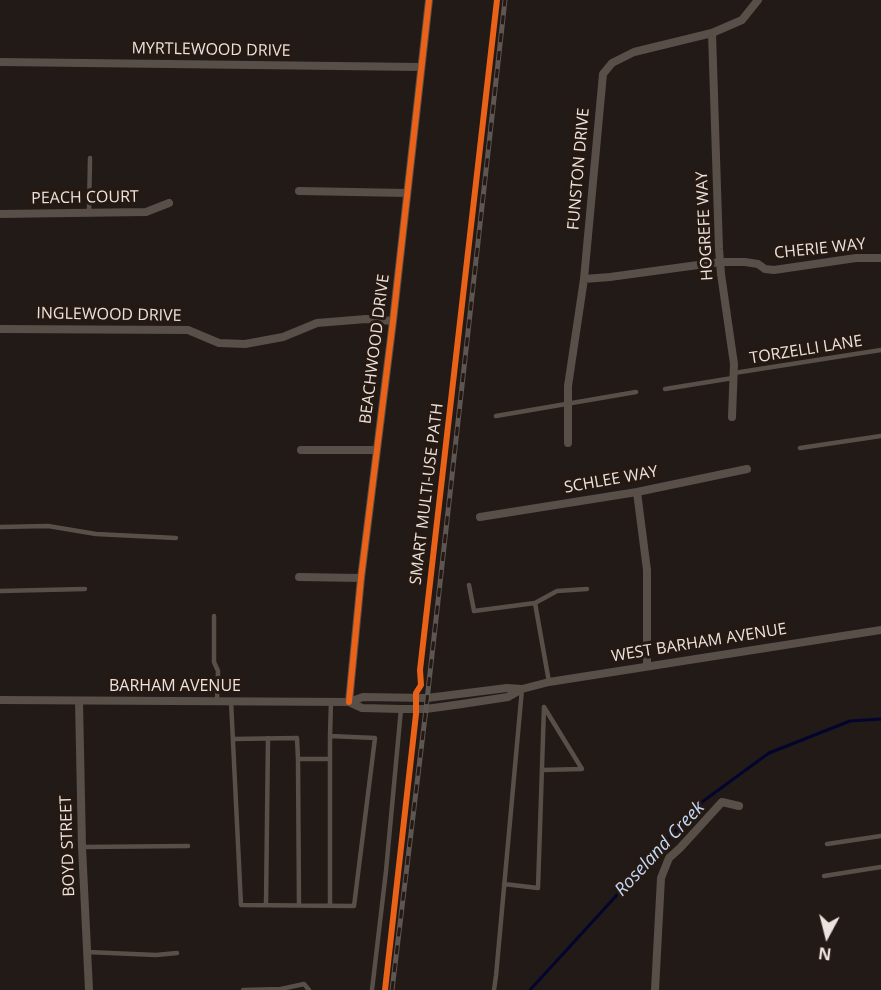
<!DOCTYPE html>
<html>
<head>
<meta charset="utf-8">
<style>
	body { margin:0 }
	#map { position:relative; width:881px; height:990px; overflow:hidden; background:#221a16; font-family:"Open Sans",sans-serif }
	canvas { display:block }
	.north { position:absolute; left:797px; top:906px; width:60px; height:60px; -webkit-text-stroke:4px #261912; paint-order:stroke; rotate:187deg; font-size:16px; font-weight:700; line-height:24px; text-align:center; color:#ece3de }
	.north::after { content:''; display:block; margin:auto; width:21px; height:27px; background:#ece3de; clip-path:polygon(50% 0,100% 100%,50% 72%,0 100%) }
</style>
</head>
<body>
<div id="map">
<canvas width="881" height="990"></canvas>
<div class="north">N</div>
</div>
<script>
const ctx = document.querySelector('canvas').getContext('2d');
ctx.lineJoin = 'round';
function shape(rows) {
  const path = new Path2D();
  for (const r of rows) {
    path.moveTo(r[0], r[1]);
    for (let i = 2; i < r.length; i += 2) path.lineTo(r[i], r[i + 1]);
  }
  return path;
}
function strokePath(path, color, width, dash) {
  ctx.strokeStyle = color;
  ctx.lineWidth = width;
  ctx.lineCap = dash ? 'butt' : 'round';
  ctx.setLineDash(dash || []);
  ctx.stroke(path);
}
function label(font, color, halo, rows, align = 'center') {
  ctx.font = font + ' "Open Sans",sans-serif';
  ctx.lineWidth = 6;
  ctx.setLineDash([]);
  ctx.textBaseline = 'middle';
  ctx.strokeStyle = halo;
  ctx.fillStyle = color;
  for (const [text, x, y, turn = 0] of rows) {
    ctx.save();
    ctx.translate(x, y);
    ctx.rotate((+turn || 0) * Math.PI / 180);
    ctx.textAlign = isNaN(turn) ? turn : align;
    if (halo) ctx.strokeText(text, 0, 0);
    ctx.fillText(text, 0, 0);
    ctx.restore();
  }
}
strokePath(shape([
	[530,990,702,802,769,753,850,721,881,719]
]), '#03052f', 3);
strokePath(shape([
	[89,213,90,158],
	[734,373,881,350],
	[665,389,733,378],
	[496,416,636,392],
	[800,448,881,436],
	[0,527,48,526,96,534,176,538],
	[469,585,474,611,535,603],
	[0,591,85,589],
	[214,616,214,662,218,671,217,701],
	[549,682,535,603,557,591,587,589],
	[231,701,241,905,354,906,375,738,330,736,331,701],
	[330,736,330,906],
	[233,739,297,738,298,759],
	[542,770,582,769,544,707],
	[827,844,881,836],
	[82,847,188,846],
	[824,876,881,867],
	[504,884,538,888,544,707],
	[266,905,268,738],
	[299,905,298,759,330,759],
	[87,952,156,955,177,953],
	[243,990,281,989,304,984,309,990],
	[372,990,386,871,401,709],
	[494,990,496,976,522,689]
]), '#574f48', 4.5);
strokePath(shape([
	[712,33,719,249,721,274,734,364,732,417],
	[0,62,421,67],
	[299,191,407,193],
	[0,214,146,212,169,203],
	[584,279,610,277,720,262,745,262,758,264,765,269,774,270,856,258,881,258],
	[0,329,188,330,219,343,245,344,283,337,317,323,366,319,393,321],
	[568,443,568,386,584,279,603,74,612,63,634,52,712,33,742,20,758,0],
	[301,450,376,450],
	[637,492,647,570,647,666],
	[480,517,637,492,747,469],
	[299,577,361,578],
	[0,700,349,702,363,697,427,698,507,688,522,689],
	[79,701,82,847,89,990],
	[349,702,361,578,393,321,429,0],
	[349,702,362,708,401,709,426,709,462,704,508,697,522,689,549,682,881,630],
	[655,990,661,878,669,858,680,848,722,802,739,806]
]), '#574f48', 8);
const rail = shape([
	[392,990,426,709,505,0]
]);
strokePath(rail, '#5d5652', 5);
strokePath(rail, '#261912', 3, [9]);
strokePath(shape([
	[349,702,361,578,393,321,429,0],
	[385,990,416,714,416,693,421,685,420,670,497,0]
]), '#ea6118', 6);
label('16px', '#ece3de', '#261912', [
	["MYRTLEWOOD DRIVE",211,50,1],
	["FUNSTON DRIVE",579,169,-85],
	["PEACH COURT",85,198,-1],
	["HOGREFE WAY",705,226,-93],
	["CHERIE WAY",820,249,-6],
	["INGLEWOOD DRIVE",109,315,1],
	["BEACHWOOD DRIVE",375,349,-83],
	["TORZELLI LANE",806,350,-9],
	["SCHLEE WAY",611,480,-10],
	["SMART MULTI-USE PATH",427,494,-83],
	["WEST BARHAM AVENUE",699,643,-9],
	["BARHAM AVENUE",175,686],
	["BOYD STREET",68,846,-92]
]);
label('italic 18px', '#c2d8f8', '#261912', [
	["Roseland Creek",660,849,-47]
]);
</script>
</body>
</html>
